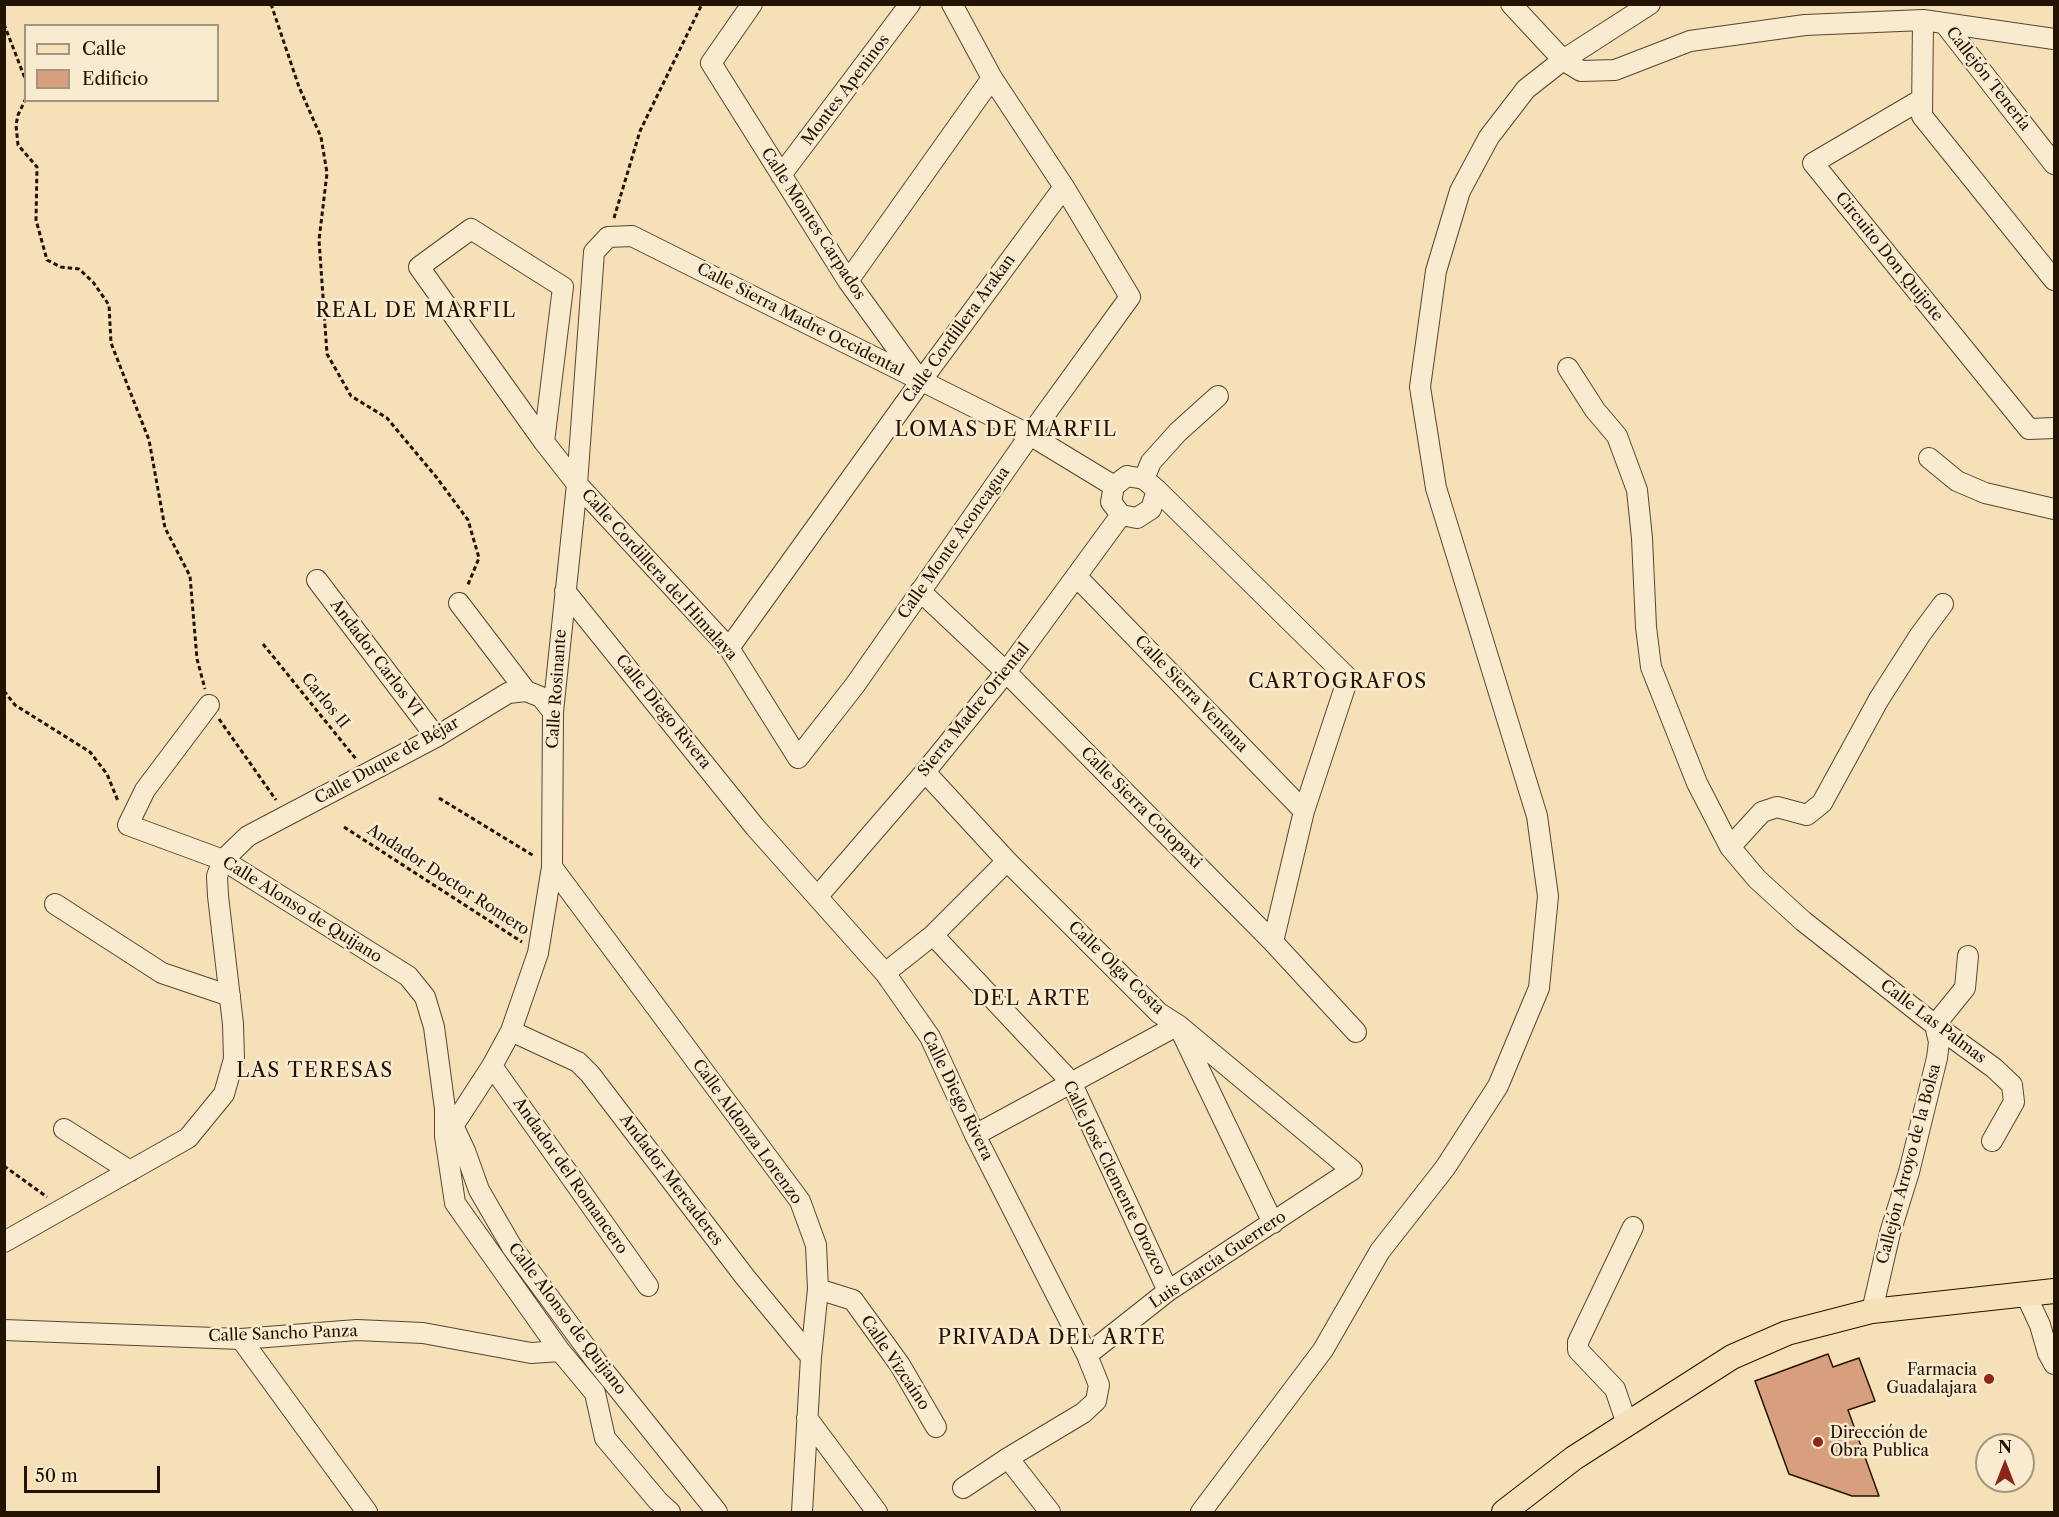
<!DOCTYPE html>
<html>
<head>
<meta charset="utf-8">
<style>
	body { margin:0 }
	#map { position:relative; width:2059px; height:1517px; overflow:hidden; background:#f6e0b7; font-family:"Libre Caslon Text",serif }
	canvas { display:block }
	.frame { position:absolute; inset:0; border:6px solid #221302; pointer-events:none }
	.legend { position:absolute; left:24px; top:24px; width:195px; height:78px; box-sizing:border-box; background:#f9ebd0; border:2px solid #a3957e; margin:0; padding:8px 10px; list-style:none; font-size:18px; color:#221302 }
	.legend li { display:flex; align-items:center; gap:12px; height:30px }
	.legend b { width:30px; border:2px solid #a3957e }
	.north { position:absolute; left:1975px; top:1433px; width:60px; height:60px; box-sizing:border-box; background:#f9ebd0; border:2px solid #a3957e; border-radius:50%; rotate:0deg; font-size:16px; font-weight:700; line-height:24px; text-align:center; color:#221302 }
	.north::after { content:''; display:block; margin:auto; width:21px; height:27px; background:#8f2418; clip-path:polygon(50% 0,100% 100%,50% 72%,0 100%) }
	.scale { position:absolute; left:24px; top:1466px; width:136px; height:27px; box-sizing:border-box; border:3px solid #221302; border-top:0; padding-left:8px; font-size:18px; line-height:21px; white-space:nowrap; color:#221302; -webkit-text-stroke:4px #f9ebd0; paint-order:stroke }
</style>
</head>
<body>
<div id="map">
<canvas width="2059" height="1517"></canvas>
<div class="frame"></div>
<ul class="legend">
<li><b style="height:8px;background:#f6e0b7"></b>Calle</li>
<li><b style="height:16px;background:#d89f7e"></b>Edificio</li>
</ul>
<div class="north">N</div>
<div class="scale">50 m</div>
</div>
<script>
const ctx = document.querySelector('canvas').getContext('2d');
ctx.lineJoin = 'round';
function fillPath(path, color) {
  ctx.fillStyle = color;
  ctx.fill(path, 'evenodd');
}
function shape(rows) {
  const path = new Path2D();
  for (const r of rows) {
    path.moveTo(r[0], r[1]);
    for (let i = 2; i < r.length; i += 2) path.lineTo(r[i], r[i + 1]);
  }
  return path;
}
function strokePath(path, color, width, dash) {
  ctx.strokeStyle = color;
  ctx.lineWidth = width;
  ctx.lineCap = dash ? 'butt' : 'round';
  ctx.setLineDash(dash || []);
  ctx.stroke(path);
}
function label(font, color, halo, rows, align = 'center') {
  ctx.font = font + ' "Libre Caslon Text",serif';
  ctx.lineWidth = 5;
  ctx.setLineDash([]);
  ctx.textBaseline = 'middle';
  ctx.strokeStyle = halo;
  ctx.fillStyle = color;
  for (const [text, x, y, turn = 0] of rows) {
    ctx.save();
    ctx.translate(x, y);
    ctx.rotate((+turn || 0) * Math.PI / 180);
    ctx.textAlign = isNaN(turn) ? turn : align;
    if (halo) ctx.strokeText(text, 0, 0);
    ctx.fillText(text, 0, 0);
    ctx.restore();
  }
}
const building = shape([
	[1828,1354,1833,1367,1859,1358,1875,1401,1848,1410,1879,1496,1852,1496,1789,1474,1755,1381,1828,1354]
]);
fillPath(building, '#d89f7e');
strokePath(building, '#221302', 1.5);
const minor = shape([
	[752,4,711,63,848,281,919,379],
	[1511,4,1563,60,1581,71,1615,70,1690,41,1805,25,1923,20,2054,39],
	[1923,20,1922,116,2054,280],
	[1944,23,2054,164],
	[1922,99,1813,163,2029,429,2054,428],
	[781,175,910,4],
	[848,281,992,78],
	[1568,368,1595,410,1617,436,1637,490,1642,538,1646,627,1651,667,1697,783,1730,847,1757,879,1803,921,1935,1025,1994,1068,2012,1085,2014,1102,1992,1141],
	[544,442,563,287,471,229,419,267,544,442,577,484,729,648,798,758,855,685,1030,435,1130,297,1064,187,992,78,952,4],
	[1929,458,1957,481,1985,493,2054,509],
	[1127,476,1144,479,1157,490,1151,509,1137,518,1121,515,1111,502,1114,486,1127,476],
	[1144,479,1151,462,1178,432,1218,396],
	[1157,490,1348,678,1304,811,1273,942],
	[1077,577,1304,811],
	[317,580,436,737],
	[565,591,755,827,885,973,930,1037,975,1135,1087,1355,1099,1385,1096,1401,1083,1413,1008,1458,963,1488],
	[920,591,1006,672,1273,942,1356,1032],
	[459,603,526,691],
	[729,648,921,381,1064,187],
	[209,705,145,790,128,825,223,860,408,976,425,997,434,1027,445,1109,445,1136,455,1203,560,1351,595,1393,605,1438,658,1501,670,1512],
	[925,772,1007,861,1159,1013,1178,1025,1352,1170,1168,1291,1087,1355],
	[1730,847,1762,812,1777,807,1807,815,1822,803,1879,699,1920,635,1943,604],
	[552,867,800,1201,816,1245,818,1289,811,1357,802,1512],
	[818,896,925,772,1006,672,1121,515],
	[55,904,162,973,230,996],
	[933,935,1071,1082,1168,1291],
	[885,973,933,935,1007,861],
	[511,1031,578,1062,590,1074,745,1277,811,1357],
	[492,1066,648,1286],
	[449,1117,465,1151,479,1190,512,1247,596,1361,717,1512],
	[64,1129,130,1171],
	[975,1135,1178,1025,1273,1223],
	[445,1136,453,1126,492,1066,511,1031,538,953,552,867,553,712,577,484,594,252,608,237,632,236,1030,435,1114,486],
	[4,1242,188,1138,224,1094,234,1059,233,1024,218,896,217,876,223,860,248,836,436,737,508,693,526,691,541,697,553,712],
	[818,1289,853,1300,900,1365,936,1427],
	[2026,1295,2040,1325,2048,1353,2054,1364],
	[1872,1311,1890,1233,1909,1172,1937,1058,1939,1042,1935,1025,1965,988,1968,956],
	[4,1330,241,1339,357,1330,423,1333,531,1353,560,1351],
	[241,1339,367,1512],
	[807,1418,877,1512],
	[1627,1424,1615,1389,1578,1350,1578,1342,1633,1227],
	[1008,1458,1050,1512],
	[1201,1512,1323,1350,1380,1251,1445,1168,1498,1086,1539,988,1548,896,1537,816,1436,488,1420,387,1436,271,1460,191,1489,137,1526,89,1563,60,1650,4]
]);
const major = shape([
	[1504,1512,1574,1458,1732,1357,1787,1333,1872,1311,2054,1291]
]);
strokePath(minor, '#57462f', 22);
strokePath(major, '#221302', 26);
strokePath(shape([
	[271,4,299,87,321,137,327,173,319,240,327,354,351,396,387,418,437,478,468,520,479,558,467,587],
	[4,24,26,81],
	[26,98,18,115,16,125,18,145,37,167,36,220,47,260,61,267,79,269,93,282,109,305,111,343,149,440,165,528,190,576,197,659,205,689],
	[614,218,640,131,702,4],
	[263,644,356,759],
	[4,691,15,705,90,752,107,774,118,801],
	[219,719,276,800],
	[439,798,534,856],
	[344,827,522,942],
	[4,1166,47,1197]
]), '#221302', 3, [4.5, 3]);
strokePath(minor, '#f9ebd0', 20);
strokePath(major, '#f6e0b7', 24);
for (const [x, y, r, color] of [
	[1989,1379,6,"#8f2418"],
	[1818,1442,6,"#8f2418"]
]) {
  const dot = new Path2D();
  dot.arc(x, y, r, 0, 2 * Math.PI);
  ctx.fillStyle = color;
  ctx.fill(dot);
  strokePath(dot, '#f9ebd0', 2);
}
label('16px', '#221302', '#f9ebd0', [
	["Callejón Tenería",1988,79,52],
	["Montes Apeninos",846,90,-53],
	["Calle Montes Carpados",813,224,57],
	["Circuito Don Quijote",1889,257,51],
	["Calle Sierra Madre Occidental",800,320,27],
	["Calle Cordillera Arakan",959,329,-54],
	["Calle Monte Aconcagua",954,543,-55],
	["Calle Cordillera del Himalaya",659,575,48],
	["Andador Carlos VI",376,658,53],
	["Calle Rosinante",557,689,-86],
	["Calle Sierra Ventana",1191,694,46],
	["Carlos II",325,701,51],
	["Sierra Madre Oriental",974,710,-51],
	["Calle Diego Rivera",663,712,51],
	["Calle Duque de Béjar",387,761,-29],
	["Calle Sierra Cotopaxi",1141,808,45],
	["Andador Doctor Romero",448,880,33],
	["Calle Alonso de Quijano",302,910,32],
	["Calle Olga Costa",1116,968,44],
	["Calle Las Palmas",1933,1022,37],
	["Calle Diego Rivera",957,1096,64],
	["Calle Aldonza Lorenzo",747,1132,54],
	["Callejón Arroyo de la Bolsa",1909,1164,-75],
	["Andador del Romancero",570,1176,55],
	["Calle José Clemente Orozco",1114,1178,64],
	["Andador Mercaderes",671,1180,53],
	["Luis García Guerrero",1218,1260,-34],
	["Calle Alonso de Quijano",567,1319,53],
	["Calle Sancho Panza",283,1334,-2],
	["Calle Vizcaíno",895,1363,56]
]);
label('16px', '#221302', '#f9ebd0', [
	["Farmacia",1977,1370],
	["Guadalajara",1977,1388],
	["Dirección de",1830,1433,"left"],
	["Obra Publica",1830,1451,"left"]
], 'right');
ctx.letterSpacing = '1.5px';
label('20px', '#221302', '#f9ebd0', [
	["REAL DE MARFIL",416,311],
	["LOMAS DE MARFIL",1006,430],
	["CARTOGRAFOS",1338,682],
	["DEL ARTE",1032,999],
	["LAS TERESAS",315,1071],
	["PRIVADA DEL ARTE",1052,1338]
]);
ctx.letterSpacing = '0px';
</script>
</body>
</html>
